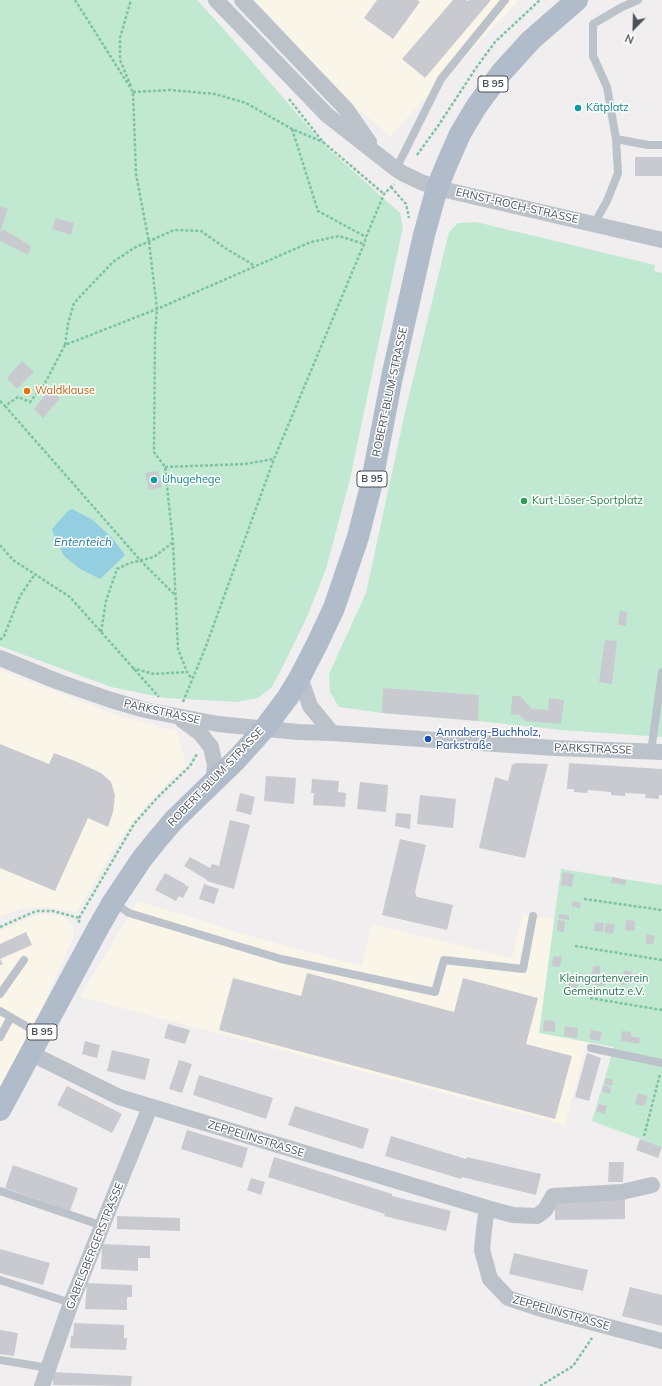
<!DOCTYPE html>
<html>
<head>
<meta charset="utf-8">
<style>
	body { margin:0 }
	#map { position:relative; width:662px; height:1386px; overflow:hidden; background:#f0eeee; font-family:Mulish,sans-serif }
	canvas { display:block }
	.north { position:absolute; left:614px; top:8px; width:40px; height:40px; -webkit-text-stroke:3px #fff; paint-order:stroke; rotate:203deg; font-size:11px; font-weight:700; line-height:16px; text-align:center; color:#485059 }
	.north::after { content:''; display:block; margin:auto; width:14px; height:18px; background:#485059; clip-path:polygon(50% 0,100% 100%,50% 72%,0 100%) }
</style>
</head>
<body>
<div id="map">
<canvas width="662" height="1386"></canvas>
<div class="north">N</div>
</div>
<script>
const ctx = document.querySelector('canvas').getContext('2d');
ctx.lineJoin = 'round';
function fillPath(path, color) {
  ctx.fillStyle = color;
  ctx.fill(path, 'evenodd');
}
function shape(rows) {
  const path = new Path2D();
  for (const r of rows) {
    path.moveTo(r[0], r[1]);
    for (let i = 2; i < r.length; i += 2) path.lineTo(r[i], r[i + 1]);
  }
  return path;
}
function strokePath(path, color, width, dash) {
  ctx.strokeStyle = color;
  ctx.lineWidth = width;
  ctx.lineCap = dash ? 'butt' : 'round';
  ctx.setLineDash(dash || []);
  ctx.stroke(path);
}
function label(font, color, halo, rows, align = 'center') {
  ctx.font = font + ' Mulish,sans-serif';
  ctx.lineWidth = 3;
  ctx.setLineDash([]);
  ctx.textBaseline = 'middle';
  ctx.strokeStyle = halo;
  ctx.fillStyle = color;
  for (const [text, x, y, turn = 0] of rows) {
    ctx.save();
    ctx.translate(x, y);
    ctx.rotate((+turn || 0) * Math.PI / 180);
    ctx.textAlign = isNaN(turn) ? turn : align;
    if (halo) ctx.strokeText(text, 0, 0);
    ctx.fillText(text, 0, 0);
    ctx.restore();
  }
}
fillPath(shape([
	[255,0,519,0,390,136,347,100],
	[0,670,119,716,177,731,186,765,154,796,129,827,113,850,77,912,48,907,25,908,0,916],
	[138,901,261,939,362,966,372,924,512,958,523,914,554,919,539,1033,587,1042,565,1125,80,997],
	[45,914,63,917,73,926,74,936,0,1103,0,931,33,916]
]), '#f9f5e9');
fillPath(shape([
	[0,0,197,0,229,35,324,145,400,213,403,227,350,479,326,569,307,617,284,664,272,687,258,698,237,702,165,698,111,687,0,646],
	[476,222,655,265,654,271,662,273,662,737,562,730,478,721,382,713,339,707,330,692,329,674,366,593,406,408,449,232,458,223],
	[561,869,662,885,662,1147,592,1121,614,1047,539,1033]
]), '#c1e9d2');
fillPath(shape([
	[72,509,93,520,113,539,125,555,100,579,80,569,64,556,55,538,52,529,68,511]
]), '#93cee1');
fillPath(shape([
	[377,0,417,0,420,2,393,39,364,18],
	[453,0,466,0,467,1,469,0,491,0,425,78,402,59],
	[635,157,662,157,662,176,635,176],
	[0,206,8,209,0,232],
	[56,218,74,223,71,235,52,229],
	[3,229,31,246,28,255,0,241,0,233],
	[22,361,34,372,17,389,7,378],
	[49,390,60,398,43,418,34,409],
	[158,471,162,487,149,490,145,473],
	[620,611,627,612,626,626,618,625],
	[605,640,617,641,612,684,599,682],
	[383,688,479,695,478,721,382,713],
	[512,696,520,696,532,709,548,710,549,698,564,700,561,724,526,721,518,714,518,715,511,714],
	[0,744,49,764,54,753,75,761,101,773,111,782,115,795,113,812,108,827,88,818,55,891,0,868],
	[516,763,548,764,525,858,479,848,495,777,508,781,512,765],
	[569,763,662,769,662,795,659,795,659,799,645,798,646,794,625,793,625,796,611,795,611,792,588,790,587,793,574,792,574,789,567,789],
	[266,776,296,778,294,804,264,801],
	[312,779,339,781,338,792,346,793,345,807,313,805,314,793,311,793],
	[360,782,388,785,386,812,357,809],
	[240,793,255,797,251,815,236,811],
	[420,795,456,799,453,828,417,824],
	[396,813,411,814,410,829,395,826],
	[230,820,250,825,234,889,207,881,207,880,184,866,190,857,210,868,212,864,219,866],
	[400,839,426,845,415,892,417,897,453,905,447,930,382,915],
	[563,872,574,874,572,887,561,885],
	[165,873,185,884,185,885,189,887,183,898,179,896,176,901,155,890],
	[612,877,626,880,626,885,611,883],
	[204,884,219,889,214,904,199,899],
	[573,901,581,903,580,908,572,907],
	[559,914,569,915,569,920,559,919],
	[558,920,565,921,564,932,557,931],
	[626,920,635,921,634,931,625,930],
	[595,922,604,923,603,932,594,931],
	[606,923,615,925,613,934,604,932],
	[26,932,32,945,0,959,3,964,0,965,0,944],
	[647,934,655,936,653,945,645,943],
	[553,956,562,957,560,967,552,966],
	[593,966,600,966,600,974,592,974],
	[624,970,632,972,631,978,622,977],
	[307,973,454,1012,463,978,538,998,526,1044,572,1056,555,1119,219,1030,233,978,301,996],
	[595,976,606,977,605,986,595,985],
	[620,977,628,979,627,985,619,984],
	[569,980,579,981,577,990,568,988],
	[544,1020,555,1021,555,1032,543,1031],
	[168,1024,190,1030,185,1044,164,1038],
	[565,1026,578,1028,577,1038,564,1036],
	[591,1030,602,1032,600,1041,589,1039],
	[622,1031,631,1032,631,1036,640,1038,639,1044,621,1041],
	[85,1041,100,1045,97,1058,82,1054],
	[112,1050,150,1059,145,1080,107,1071],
	[587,1053,601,1058,589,1101,575,1097],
	[179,1060,192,1064,182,1093,169,1089],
	[199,1075,273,1098,266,1119,193,1095],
	[606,1078,613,1080,612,1086,604,1084],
	[604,1085,611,1088,610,1094,602,1092],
	[67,1086,122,1114,112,1133,57,1105],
	[638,1093,648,1096,644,1106,635,1104],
	[599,1104,607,1106,605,1114,596,1111],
	[295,1106,369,1129,363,1149,288,1125],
	[187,1130,248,1148,242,1168,181,1149],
	[391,1136,466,1159,467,1157,541,1174,536,1195,462,1177,461,1179,385,1156],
	[640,1139,662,1147,658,1158,636,1150],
	[274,1157,392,1194,392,1196,451,1211,446,1231,384,1216,385,1214,268,1177],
	[609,1162,624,1162,623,1182,608,1182],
	[13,1165,78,1188,70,1211,5,1188],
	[251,1178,265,1182,261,1195,247,1190],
	[625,1198,625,1219,555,1220,555,1199],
	[117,1216,180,1218,180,1231,117,1229],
	[102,1244,150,1246,150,1258,138,1258,138,1271,101,1269],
	[0,1249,50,1263,43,1285,0,1273],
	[514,1253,588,1270,583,1291,509,1274],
	[87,1283,132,1285,132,1297,127,1297,127,1310,85,1309],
	[630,1287,662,1295,662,1326,622,1316],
	[74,1323,124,1325,124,1338,127,1338,126,1350,70,1348,71,1336,73,1336],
	[0,1330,18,1333,14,1356,0,1354],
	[53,1372,132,1376,131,1386,53,1385]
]), '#c9cad0');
strokePath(shape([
	[75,0,133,92,136,174,149,242,157,309,155,334,154,452,165,467,173,543,178,649,187,672,192,679],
	[131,86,120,60,120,38,131,0],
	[133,92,170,90,215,94,246,103,292,129,323,142],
	[289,99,323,142,384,194],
	[292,129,318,211,366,237],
	[417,155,438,126,476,68,495,42,540,0],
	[391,187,406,204,409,218],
	[65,345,68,324,74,303,113,262,134,248,174,230,201,231,225,248,252,264,254,267],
	[0,401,5,406,18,397,30,402,45,383,65,345,157,309,311,242,339,236,364,244],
	[5,406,141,561,174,594],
	[165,467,245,464,274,459],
	[0,545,13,560,70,597,159,697],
	[101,632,106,601,117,569,130,563,154,557,172,543],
	[0,640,4,636,20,596,35,574],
	[132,668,154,674,187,672],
	[183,702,206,646,274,459,364,244,366,237,384,194,394,184],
	[584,899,662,910],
	[79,918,134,824,157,798,190,766,197,754],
	[0,927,36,911,53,911,79,918,79,924],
	[575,946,662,960],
	[590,998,662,1010],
	[644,1136,660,1074],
	[540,1386,573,1366,592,1338]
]), '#7dc3a3', 2.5, [3, 2]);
strokePath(shape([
	[616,139,648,145,662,145],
	[396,169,441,79,505,0],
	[594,224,607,201,618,173,616,139,607,87,593,56,593,24,622,7,638,0],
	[651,752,662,672],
	[113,902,129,913,281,959,435,992,444,960,523,969,533,916],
	[0,994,24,960],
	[0,1011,40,1034],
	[0,1037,11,1017],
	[591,1048,662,1063],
	[0,1191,103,1226],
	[0,1280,71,1303],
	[0,1360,49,1368]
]), '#bbc2c9', 8);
strokePath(shape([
	[216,0,327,115,396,169,404,174,421,182,437,188,662,240],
	[242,0,346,109,369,142],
	[0,658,59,682,111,700,145,710,218,724,298,732,332,733,555,748,662,752],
	[300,677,310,706,332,733],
	[182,720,200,733,211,747,215,765,213,782],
	[30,1053,119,1097,487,1208,484,1229,482,1250,490,1279,508,1298,538,1308,662,1341],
	[487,1208,513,1215,537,1216,545,1210,553,1196,622,1192,652,1185],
	[42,1386,71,1303,150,1107]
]), '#bbc2c9', 16);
strokePath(shape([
	[0,1110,98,928,113,902,141,860,157,840,174,820,237,759,264,729,288,697,300,677,317,644,334,608,358,537,371,486,392,377,424,235,437,188,446,166,460,134,476,107,501,73,531,40,577,0]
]), '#b1bcca', 22);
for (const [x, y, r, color] of [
	[578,108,4,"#0f9aa8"],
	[27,391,4,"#e8710a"],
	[154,480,4,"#0f9aa8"],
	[524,501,4,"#2e9e5b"],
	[428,739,4,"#1a4fb4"]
]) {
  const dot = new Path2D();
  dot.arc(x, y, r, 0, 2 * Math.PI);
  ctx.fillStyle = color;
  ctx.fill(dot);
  strokePath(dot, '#fff', 1.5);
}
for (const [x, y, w] of [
	[493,84,30],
	[372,479,30],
	[42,1032,30]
]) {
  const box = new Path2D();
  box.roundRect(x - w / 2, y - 8, w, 16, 3);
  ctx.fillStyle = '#fff';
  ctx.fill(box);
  strokePath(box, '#485059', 1);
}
label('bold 10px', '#485059', null, [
	["B 95",493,84],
	["B 95",372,479],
	["B 95",42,1032]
]);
label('11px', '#0d838f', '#fff', [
	["Kätplatz",586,108],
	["Uhugehege",162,480]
], 'left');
label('11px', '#485059', '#fff', [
	["ERNST-ROCH-STRASSE",517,206,13],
	["ROBERT-BLUM-STRASSE",390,392,-78],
	["PARKSTRASSE",162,712,13],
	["PARKSTRASSE",593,749,2],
	["ROBERT-BLUM-STRASSE",216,777,-46],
	["ZEPPELINSTRASSE",256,1139,17],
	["GABELSBERGERSTRASSE",95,1246,-68],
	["ZEPPELINSTRASSE",561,1313,16]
]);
label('11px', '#c56008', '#fff', [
	["Waldklause",35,391]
], 'left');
label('11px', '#27864d', '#fff', [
	["Kurt-Löser-Sportplatz",532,501]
], 'left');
label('11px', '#164399', '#fff', [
	["Annaberg-Buchholz,",436,733],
	["Parkstraße",436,746]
], 'left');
label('11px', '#21724c', '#fff', [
	["Kleingartenverein",604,979],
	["Gemeinnutz e.V.",604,992]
]);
label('italic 12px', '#1d7a98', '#fff', [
	["Ententeich",83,542]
]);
</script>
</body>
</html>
